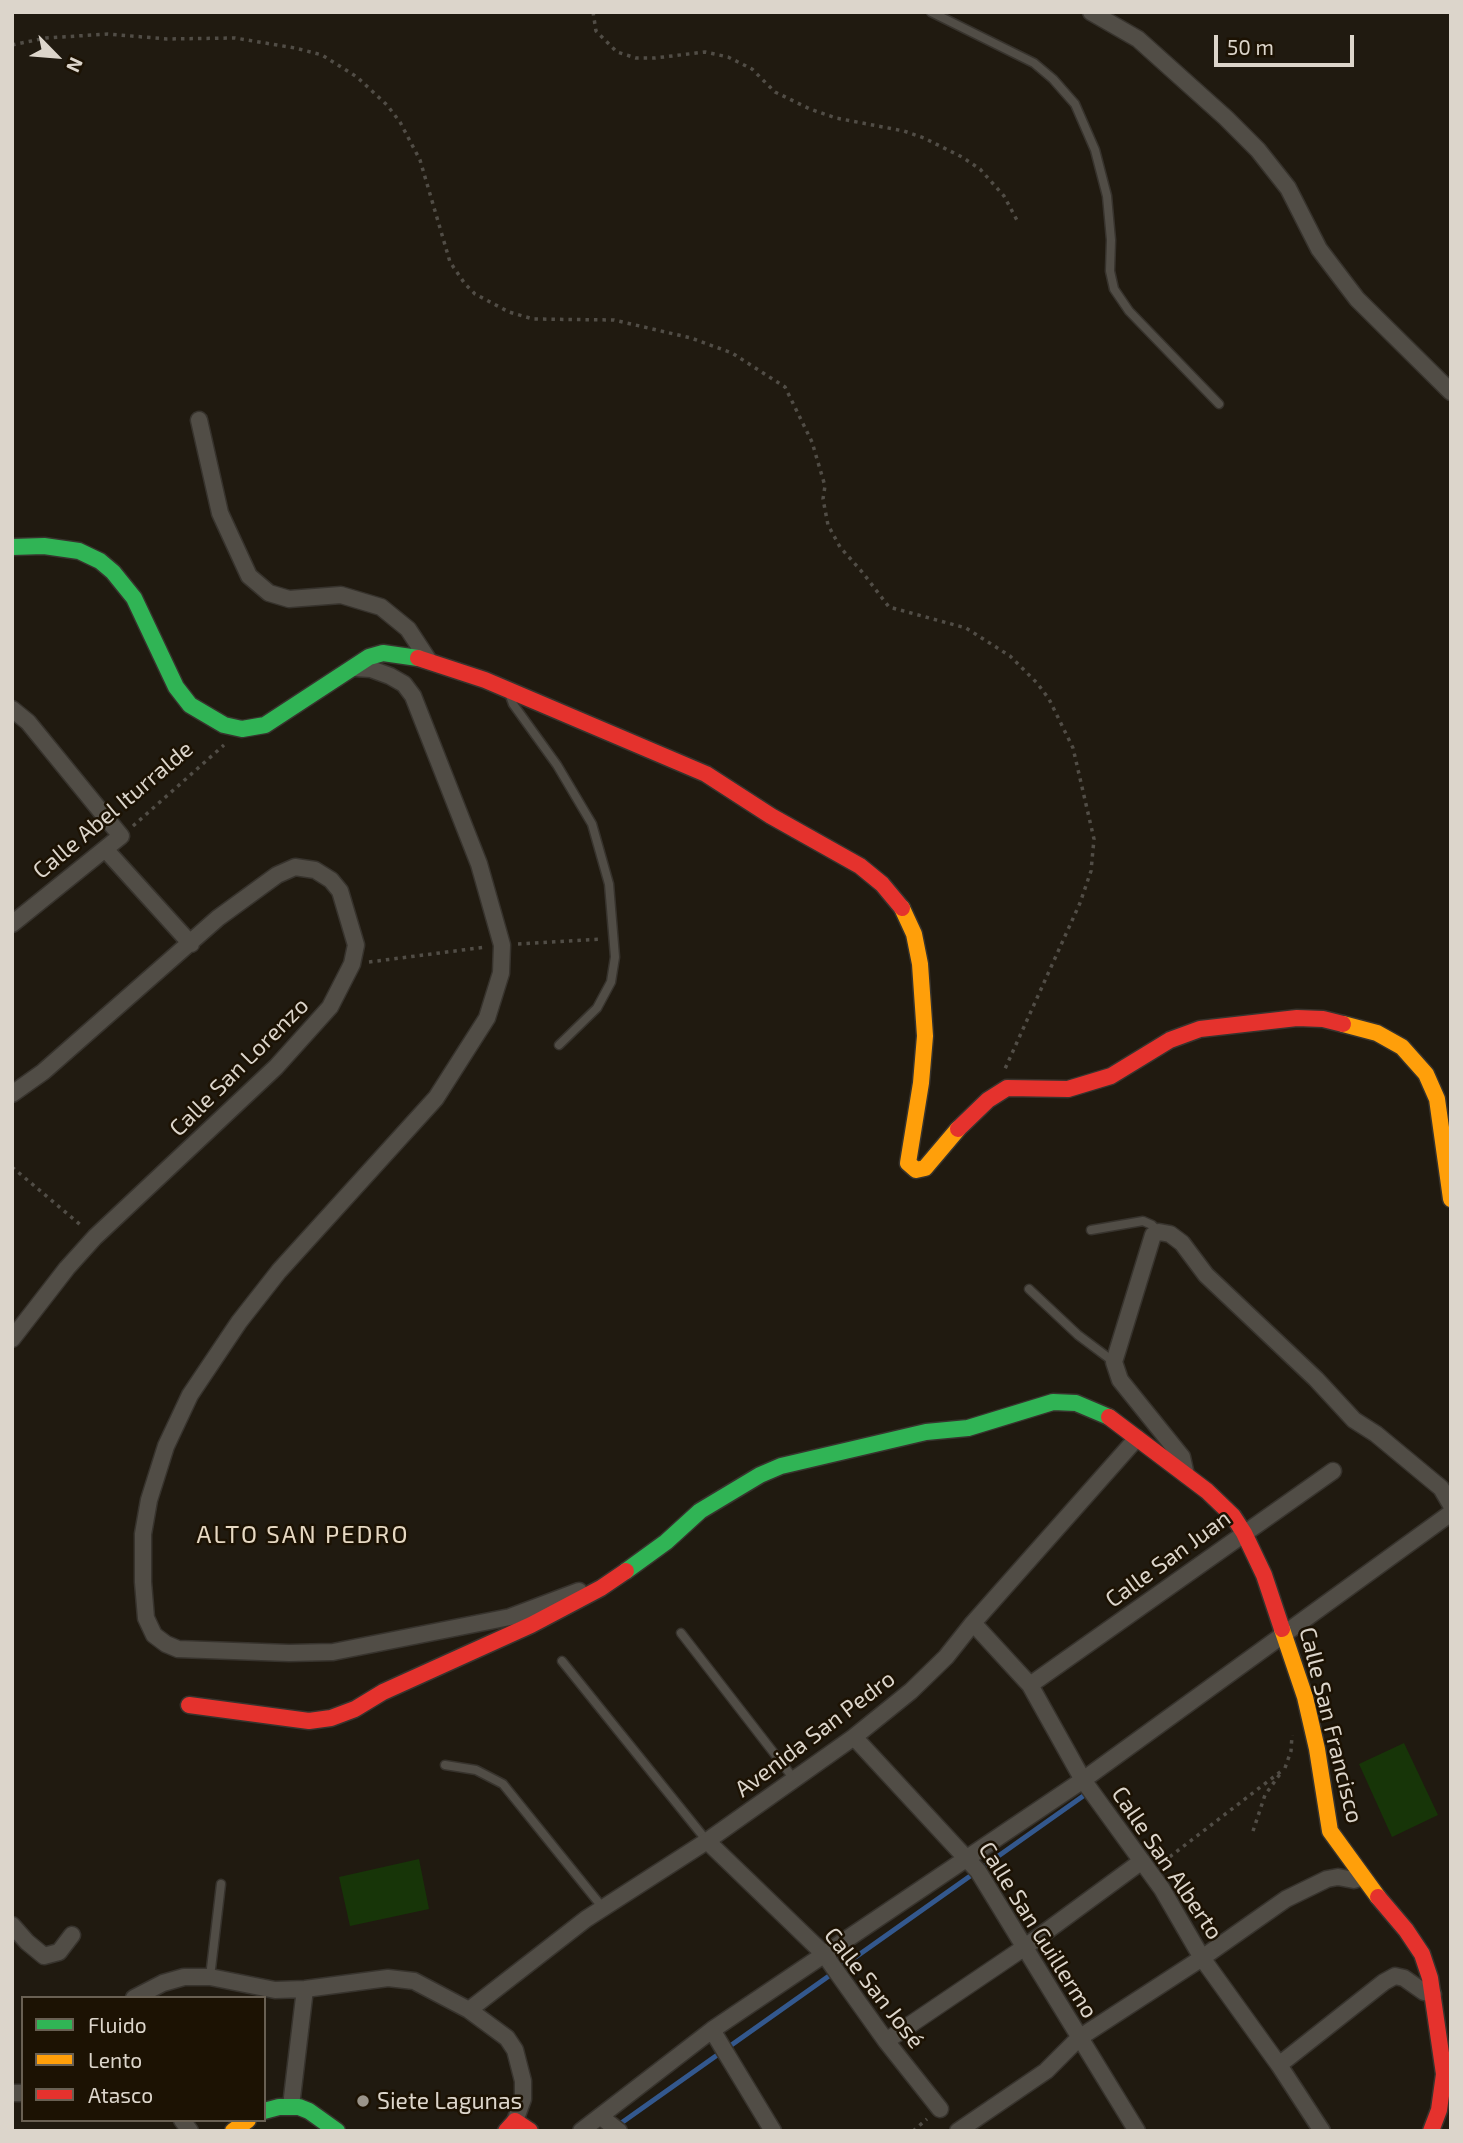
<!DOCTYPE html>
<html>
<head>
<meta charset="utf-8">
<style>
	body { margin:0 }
	#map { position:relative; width:1463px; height:2143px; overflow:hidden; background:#201a10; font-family:"Exo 2",sans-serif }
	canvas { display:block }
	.frame { position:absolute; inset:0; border:14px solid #dcd5cb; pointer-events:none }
	.legend { position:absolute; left:21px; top:1996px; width:245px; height:126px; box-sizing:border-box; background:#1c1203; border:2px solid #696053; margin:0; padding:9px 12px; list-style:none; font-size:21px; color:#dcd5cb }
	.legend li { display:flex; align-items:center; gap:14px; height:35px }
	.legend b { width:35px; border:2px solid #696053 }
	.north { position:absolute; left:21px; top:21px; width:70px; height:70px; -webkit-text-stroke:5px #1c1203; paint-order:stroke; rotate:115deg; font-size:19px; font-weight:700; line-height:28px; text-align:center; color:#dcd5cb }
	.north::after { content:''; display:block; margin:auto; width:24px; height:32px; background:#dcd5cb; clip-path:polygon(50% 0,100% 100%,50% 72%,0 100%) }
	.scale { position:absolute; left:1214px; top:35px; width:140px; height:32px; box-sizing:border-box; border:4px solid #dcd5cb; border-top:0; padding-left:9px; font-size:21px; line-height:24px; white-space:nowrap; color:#dcd5cb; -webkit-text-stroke:5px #1c1203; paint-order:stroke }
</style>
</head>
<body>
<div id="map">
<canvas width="1463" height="2143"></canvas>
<div class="frame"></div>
<ul class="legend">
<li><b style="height:9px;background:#30b455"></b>Fluido</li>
<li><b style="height:9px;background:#ff9f0a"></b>Lento</li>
<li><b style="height:9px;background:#e5322d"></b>Atasco</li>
</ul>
<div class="north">N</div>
<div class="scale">50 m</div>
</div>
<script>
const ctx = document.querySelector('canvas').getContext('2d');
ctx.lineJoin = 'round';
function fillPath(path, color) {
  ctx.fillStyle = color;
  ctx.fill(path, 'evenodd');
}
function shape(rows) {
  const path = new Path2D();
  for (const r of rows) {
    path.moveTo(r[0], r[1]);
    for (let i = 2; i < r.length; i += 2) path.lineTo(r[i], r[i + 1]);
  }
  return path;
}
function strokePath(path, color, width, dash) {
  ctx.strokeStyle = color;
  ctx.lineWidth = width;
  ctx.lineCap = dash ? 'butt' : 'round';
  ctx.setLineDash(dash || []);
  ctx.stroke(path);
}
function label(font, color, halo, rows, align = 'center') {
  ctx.font = font + ' "Exo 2",sans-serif';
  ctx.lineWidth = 5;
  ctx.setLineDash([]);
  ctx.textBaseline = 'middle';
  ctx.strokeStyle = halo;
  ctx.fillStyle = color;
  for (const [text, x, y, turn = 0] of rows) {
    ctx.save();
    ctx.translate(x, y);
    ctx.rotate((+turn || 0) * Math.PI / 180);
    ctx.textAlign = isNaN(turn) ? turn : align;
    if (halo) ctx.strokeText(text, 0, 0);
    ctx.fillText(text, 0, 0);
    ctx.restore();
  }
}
fillPath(shape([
	[1404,1743,1438,1815,1392,1837,1359,1764],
	[419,1859,429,1909,350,1926,339,1877]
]), '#173508');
strokePath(shape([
	[617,2126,1086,1794]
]), '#33588e', 5);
const lane = shape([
	[931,12,1034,63,1053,79,1075,104,1095,150,1107,196,1111,240,1110,271,1114,289,1129,311,1219,404],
	[509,693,513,704,557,765,592,824,609,884,615,957,611,982,597,1008,559,1045],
	[1091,1230,1143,1221,1152,1225,1159,1232],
	[1029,1289,1078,1335,1114,1362],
	[681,1633,794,1779],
	[562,1661,707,1841],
	[445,1765,476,1770,503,1784,603,1908],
	[210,1977,221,1884]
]);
const street = shape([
	[1091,12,1138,39,1226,118,1258,150,1288,188,1319,249,1357,299,1451,392],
	[199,420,220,513,249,576,269,593,289,599,341,595,381,607,408,629,429,661],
	[355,668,371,669,390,676,404,684,413,696,479,864,502,945,501,973,487,1018,436,1098,279,1271,239,1322,190,1395,166,1446,149,1500,143,1534,143,1582,146,1618,154,1635,166,1644,178,1649,289,1653,333,1652,510,1617,579,1591],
	[12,709,28,722,121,836,12,924],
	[105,849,191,944],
	[12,1094,43,1072,218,918,277,875,295,867,315,870,331,880,340,891,356,945,352,964,330,1007,276,1067,95,1237,67,1268,12,1339],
	[1186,1475,1182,1457,1120,1380,1114,1362,1153,1235,1159,1232,1170,1234,1182,1243,1206,1275,1316,1379,1354,1420,1376,1434,1441,1488,1451,1505],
	[973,1623,1030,1685,1083,1780,1162,1889,1202,1958,1279,2065,1322,2131],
	[1030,1685,1333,1471],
	[854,1737,978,1871,1137,2131],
	[707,1841,824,1954,886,2041,940,2109],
	[12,1925,27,1942,44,1956,59,1952,72,1935],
	[134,1998,163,1983,184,1977,210,1977,275,1990,305,1989,388,1978,414,1981,469,2010,507,2038,515,2050,523,2081,523,2099,515,2121],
	[469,2010,586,1919,707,1841,854,1737,911,1691,946,1657,973,1623,1137,1438],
	[712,2030,773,2131],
	[886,2041,1025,1947,1142,1861],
	[1279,2065,1384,1982,1395,1976,1404,1978,1424,1992,1433,1994],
	[12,2093,23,2093],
	[291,2106,305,1989],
	[601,2117,619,2131],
	[182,2120,190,2131],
	[581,2131,712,2030,1083,1780,1451,1513],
	[958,2131,1046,2071,1079,2038,1202,1958,1286,1899,1327,1879,1338,1877,1354,1880,1363,1877]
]);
const fast = shape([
	[12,547,44,546,79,551,100,561,113,572,134,598,176,687,190,705,224,725,242,729,265,725,369,657,383,653,418,658],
	[626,1571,666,1542,700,1511,760,1475,781,1466,926,1432,968,1428,1053,1402,1076,1403,1109,1417],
	[264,2111,279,2107,299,2107,309,2111,337,2131]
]);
const slow = shape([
	[902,908,914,934,920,964,925,1036,921,1083,908,1163,916,1170,925,1168,958,1129],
	[1343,1024,1377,1033,1402,1047,1426,1074,1437,1099,1451,1199],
	[1282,1629,1305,1697,1317,1749,1330,1831,1378,1897],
	[233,2131,248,2120]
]);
const jam = shape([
	[418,658,485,680,706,774,771,816,860,866,882,884,902,908],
	[958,1129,988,1100,1007,1088,1068,1089,1111,1076,1170,1040,1200,1029,1297,1018,1323,1019,1343,1024],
	[1109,1417,1207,1491,1233,1516,1244,1533,1264,1575,1282,1629],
	[189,1705,309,1721,331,1718,355,1709,383,1692,531,1625,601,1588,626,1571],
	[1378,1897,1406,1930,1422,1954,1430,1978,1444,2074,1439,2110,1431,2131],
	[506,2131,515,2121,530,2131]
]);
strokePath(lane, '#37332d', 11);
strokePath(street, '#37332d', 19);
strokePath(fast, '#37332d', 19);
strokePath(slow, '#37332d', 19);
strokePath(jam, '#37332d', 19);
strokePath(shape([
	[593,12,596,31,617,52,636,58,655,58,705,52,728,57,752,69,775,92,810,109,836,118,904,131,924,138,962,157,980,169,1004,196,1019,224],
	[12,45,46,38,108,34,167,39,235,38,295,48,322,55,357,77,387,105,400,122,420,160,450,262,465,284,475,294,509,312,533,319,614,320,691,338,732,353,785,387,812,442,825,486,823,499,828,525,840,547,863,573,889,607,966,628,1010,656,1037,683,1049,699,1073,748,1094,839,1091,871,1080,903,1004,1071],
	[133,826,224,745],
	[518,944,601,939],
	[369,962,486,947],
	[12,1167,83,1227],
	[1285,1768,1291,1751,1292,1735],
	[1253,1831,1265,1795,1280,1774],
	[1163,1862,1284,1769],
	[913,2131,927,2119]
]), '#514d46', 3.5, [3.5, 5]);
strokePath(lane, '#514d46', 8);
strokePath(street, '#514d46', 16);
strokePath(fast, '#30b455', 16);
strokePath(slow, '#ff9f0a', 16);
strokePath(jam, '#e5322d', 16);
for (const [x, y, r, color] of [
	[363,2101,7,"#9a948a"]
]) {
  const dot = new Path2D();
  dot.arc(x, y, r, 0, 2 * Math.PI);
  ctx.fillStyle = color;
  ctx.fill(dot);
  strokePath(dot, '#1c1203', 2.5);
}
label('23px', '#dcd5cb', '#1c1203', [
	["Calle Abel Iturralde",113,810,-40],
	["Calle San Lorenzo",239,1067,-45],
	["Calle San Juan",1168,1559,-36],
	["Calle San Francisco",1331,1725,76],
	["Avenida San Pedro",815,1734,-37],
	["Calle San Alberto",1167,1863,56],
	["Calle San Guillermo",1038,1930,58],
	["Calle San José",874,1988,52]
]);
label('23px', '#dcd5cb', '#1c1203', [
	["Siete Lagunas",377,2101]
], 'left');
ctx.letterSpacing = '2px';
label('24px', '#e7d9c3', '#1c1203', [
	["ALTO SAN PEDRO",303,1535]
]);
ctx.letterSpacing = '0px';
</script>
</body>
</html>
